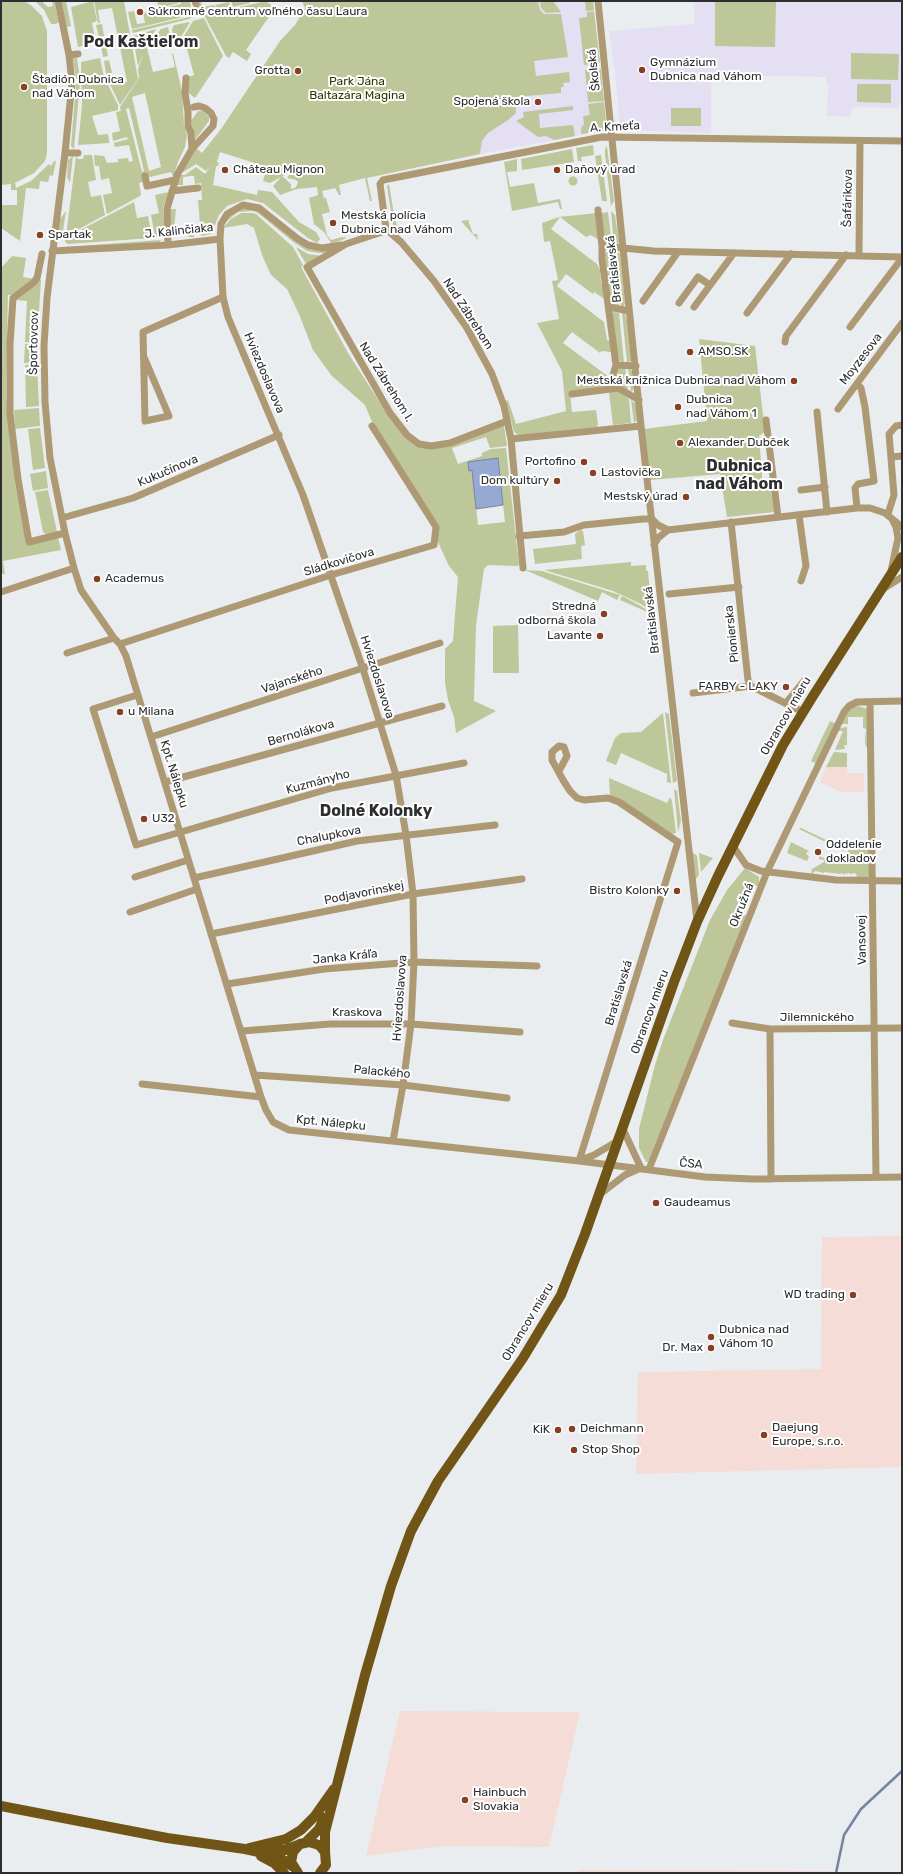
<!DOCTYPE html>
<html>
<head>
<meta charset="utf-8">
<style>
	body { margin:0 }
	#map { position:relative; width:903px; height:1874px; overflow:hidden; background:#eaedef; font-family:Rubik,sans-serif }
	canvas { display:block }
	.frame { position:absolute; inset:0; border:2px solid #2d2e2f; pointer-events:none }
</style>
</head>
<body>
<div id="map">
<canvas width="903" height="1874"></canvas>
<div class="frame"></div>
</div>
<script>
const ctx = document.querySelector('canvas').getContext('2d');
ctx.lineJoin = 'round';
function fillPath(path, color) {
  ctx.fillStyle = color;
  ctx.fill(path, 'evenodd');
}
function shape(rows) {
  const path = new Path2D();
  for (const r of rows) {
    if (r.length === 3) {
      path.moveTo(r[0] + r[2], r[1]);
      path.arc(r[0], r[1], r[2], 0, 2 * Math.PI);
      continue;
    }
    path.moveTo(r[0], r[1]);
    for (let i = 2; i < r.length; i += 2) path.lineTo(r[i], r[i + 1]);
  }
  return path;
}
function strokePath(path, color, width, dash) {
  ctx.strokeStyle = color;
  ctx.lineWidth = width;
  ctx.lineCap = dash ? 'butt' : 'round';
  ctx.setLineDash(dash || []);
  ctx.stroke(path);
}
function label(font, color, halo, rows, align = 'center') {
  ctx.font = font + ' Rubik,sans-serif';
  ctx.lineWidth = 4;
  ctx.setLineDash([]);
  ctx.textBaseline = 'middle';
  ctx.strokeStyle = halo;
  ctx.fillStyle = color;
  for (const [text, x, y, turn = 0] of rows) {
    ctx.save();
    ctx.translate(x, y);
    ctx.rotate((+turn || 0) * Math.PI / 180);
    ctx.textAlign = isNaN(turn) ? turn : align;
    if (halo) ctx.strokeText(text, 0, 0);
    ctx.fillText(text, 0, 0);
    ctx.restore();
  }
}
fillPath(shape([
	[826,767,847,767,847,773,864,773,864,792,841,792,820,782],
	[902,1236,902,1467,636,1474,638,1372,821,1369,822,1237],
	[400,1711,580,1712,549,1847,443,1846,366,1856],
	[578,1870,835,1871,834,1873,578,1873]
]), '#f6dcd7');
fillPath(shape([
	[492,1,593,1,607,130,480,154],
	[694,1,902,1,902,102,900,102,899,108,852,107,851,117,827,116,828,86,825,77,711,75,711,133,620,130,615,71,609,31,694,24]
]), '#e5dff4');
fillPath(shape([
	[1,1,24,1,32,6,42,16,47,31,47,153,45,161,34,173,15,183,16,188,31,181,49,164,51,166,54,161,56,161,53,176,50,175,48,182,40,181,39,189,26,188,20,241,1,228,1,205,17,205,17,190,11,190,11,184,1,185],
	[35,1,41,1,48,7,53,6,52,1,54,1,59,22,56,24,51,24,44,10],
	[61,1,66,1,71,26,67,27],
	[93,1,97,21,92,23,96,43,78,47,71,7],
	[94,1,124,1,138,79,120,105,106,76,112,75,114,85,127,82,112,8,98,10,100,23,98,23],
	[157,1,179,1,179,3,159,8],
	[180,1,190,1,192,15,132,29,128,12,134,11,137,24,145,23,143,13,181,4],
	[198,1,201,1,202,7,214,5,215,11,196,15,194,5],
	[231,1,249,1,250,3,233,7],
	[266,1,275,8,246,50,251,54,247,61,233,52,229,58,226,56,204,15],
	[302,1,538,1,540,10,544,14,561,14,568,57,534,61,536,76,569,72,570,82,563,83,564,87,561,87,561,93,515,97,516,113,508,120,488,133,482,141,480,154,367,178,372,201,370,201,365,178,339,185,341,195,339,195,335,188,322,191,324,198,326,198,330,212,322,214,327,235,331,240,342,237,347,238,334,243,331,243,325,233,314,224,309,198,318,195,317,187,297,189,280,195,273,186,282,176,291,184,291,189,295,188,297,185,298,182,296,180,287,178,292,171,270,183,263,181,267,167,220,152,217,162,219,163,218,166,216,166,213,185,257,195,258,190,272,192,299,222,316,232,320,239,317,243,308,238,263,203,247,199,227,206,219,215,211,234,201,236,198,200,202,200,201,183,195,184,194,176,191,176,183,177,183,185,175,185,179,175,185,175,196,167,205,174,211,166,206,171,196,164,185,171,180,173,196,148,202,153,221,129,280,41,295,25,305,8],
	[540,1,553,1,561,12,546,13,541,8],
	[585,1,593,1,594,10,586,11],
	[715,1,776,1,775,47,715,46],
	[229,2,230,7,217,10,215,5],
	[594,11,600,63,584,65,579,18,587,17,587,12],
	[193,16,189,19,133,33,132,30],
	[204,18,223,56,195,98,187,92,188,77,194,75,185,42,181,42,181,41,193,21],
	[190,22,178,42,174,43,172,29,174,25],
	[102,24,104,36,99,37,96,25],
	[168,27,173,48,171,49,169,42,147,48,153,72,175,67,172,54,173,53,182,91,184,125,187,135,185,147,178,162,174,175,173,176,171,172,146,178,146,181,139,183,141,194,140,196,107,214,103,195,112,193,109,178,101,180,99,166,95,166,94,155,104,156,107,163,118,162,118,159,128,158,129,162,133,161,129,145,115,147,114,143,128,139,127,137,113,141,112,133,120,131,116,112,121,111,120,107,139,78,138,69,143,55,138,66,133,36,156,29,147,45,147,47,161,29],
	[145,93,161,167,149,171,132,97],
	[129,108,144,171,142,172,126,109],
	[105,39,108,56,103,57,100,40],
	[851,53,899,54,898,80,851,79],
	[73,58,77,58,80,79,76,79],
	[100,58,104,77,118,105,118,110,92,116,98,135,108,134,110,147,109,143,78,145,82,105,81,62],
	[109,60,112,73,106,74,104,61],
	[597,68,601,69,604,101,588,102,585,70],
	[80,83,74,149,71,146,76,84],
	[857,84,891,84,891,103,857,102],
	[604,102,607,130,581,134,581,128,584,124,583,116,590,115,588,104],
	[573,106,573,110,539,114,540,128,573,125,575,136,554,140,546,136,538,137,516,121,524,117,523,112],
	[671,108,701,108,701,126,671,126],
	[198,111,203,111,209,117,209,121,195,140,191,121],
	[593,145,594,155,581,157,582,161,578,161,576,148],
	[607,146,614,201,611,206,605,155,605,149],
	[572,149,574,162,522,170,521,159],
	[84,155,92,155,96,180,88,182,91,197,101,195,105,215,66,236,76,156,78,159,83,159],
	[601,155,607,201,602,201,595,156],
	[73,156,70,183,67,177,68,160],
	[517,159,517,171,507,172,510,187,534,183,538,203,560,199,562,209,560,209,558,202,512,211,504,162],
	[573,181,4.5],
	[389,184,395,220,400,232,399,233,393,225,387,186],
	[169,192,163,208,165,235,155,237,151,215,159,213,155,195],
	[134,202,137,218,148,216,152,238,68,244,65,242,65,238],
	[243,208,256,209,296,241,331,250,326,253,319,253,307,251,292,241,258,213,253,211,238,212,225,223,228,217],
	[170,209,176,209,173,237,171,234],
	[66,211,62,237,58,239,60,219],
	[611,211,615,215,619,242,617,245,614,246],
	[608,212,612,246,605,244,600,215,602,213],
	[241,213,252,213,256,214,293,247,303,265,301,267,348,353,393,423,430,448,502,425,504,426,507,446,490,448,486,437,452,448,458,464,482,456,482,453,491,449,506,448,519,565,517,566,488,565,484,569,476,625,474,701,496,711,456,733,454,717,448,700,445,683,445,649,453,641,458,577,449,566,437,540,439,526,414,491,373,424,365,405,332,376,313,350,299,314,287,289,271,275,262,255,254,228,247,224,223,228,231,219],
	[498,458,505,522,478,525,472,470],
	[597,213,599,240,591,235,586,237,560,217,551,229,597,264,600,270,601,284,604,283,606,300,594,292,593,294,566,274,557,286,604,322,607,340,610,341,611,352,602,351,600,353,572,332,563,343,613,380,615,386,570,392,572,412,596,410,598,424,597,427,518,435,514,432,506,401,508,400,516,424,566,411,562,371,537,323,559,319,552,281,558,280,550,241,544,242,542,223,559,217],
	[468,220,473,234,477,234,478,240,461,221],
	[194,225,194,237,188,237,187,226],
	[161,240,159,242,64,248,64,247],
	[296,247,308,254,322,256,306,264],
	[609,250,612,250,619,307,613,305,609,294,605,254],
	[615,250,620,254,625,302,624,307,621,307],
	[12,256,26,258,23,277,35,279,12,295,8,295,6,395,15,483,26,540,58,537,61,550,3,561,5,574,3,574,1,572,1,268],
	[38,279,41,280,37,343,25,342,27,301,15,300],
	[615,312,619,313,624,362,619,361,611,313],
	[622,312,625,314,627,320,631,360,629,363,627,363],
	[699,339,755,346,765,432,759,436,763,489,771,491,774,512,727,517,720,474,650,480,644,429,707,421],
	[25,344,37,344,37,362,24,363],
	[37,364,39,406,26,407,25,365],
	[620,367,625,367,628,391,623,388,620,383,617,371],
	[628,367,632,371,634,389,631,392],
	[617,390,629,399,631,423,613,425,609,393,610,391],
	[631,400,636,404,637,420,634,423],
	[39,408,40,426,15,429,14,410],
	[40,428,45,468,33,470,28,429],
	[46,471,48,488,33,491,30,474],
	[48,490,57,532,46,534,43,532,35,492],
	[580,530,583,531,585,545,581,546,582,559,535,564,533,549,576,544,575,534],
	[631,562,631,566,646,565,646,571,648,571,652,612,641,604,613,591,544,570],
	[525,570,542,571,620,595,617,600,602,592,598,601],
	[622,596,641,606,652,614,620,600],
	[518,625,519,673,493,673,493,626],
	[858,706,868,709,869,747,866,747,865,742,866,729,863,728,863,717,848,717,848,724,840,724,850,708],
	[665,712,669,714,677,781,673,783],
	[663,713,671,783,667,782,667,774,621,753,616,765,606,761,615,738,621,733,641,732],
	[830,721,836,724,817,764,811,761],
	[847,727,847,745,844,745,845,749,835,750,843,731,837,731,839,728],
	[834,752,847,753,847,767,826,767],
	[609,778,667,803,670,797,672,801,676,833,671,834,610,795],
	[674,789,677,791,681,821,678,832],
	[801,828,845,849,844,851,799,829],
	[870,841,869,876,867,878,854,879,857,875,855,873,851,874,848,873,847,874,845,873,844,875,842,873,840,874,825,872,824,873,815,871,811,875,812,869,824,862,824,860,819,859,819,856,838,864,842,856,845,857,848,851,854,845],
	[791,842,809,851,806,853,809,857,807,861,787,853],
	[692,852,697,856,699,875,695,880],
	[699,853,713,858,701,872],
	[745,868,759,877,759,887,753,885,741,914,747,916,648,1162,646,1162,639,1148,639,1129,655,1065,663,1040,710,920,727,890]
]), '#bdc79a');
const water = shape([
	[498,458,503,505,476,509,472,470,469,471,468,462,498,458]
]);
fillPath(water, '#95a9d3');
strokePath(water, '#7684a2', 1);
strokePath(shape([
	[836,1873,844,1835,861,1809,902,1771]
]), '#7684a2', 2.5);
strokePath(shape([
	[195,1,196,4],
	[598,1,641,426,697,921],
	[69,55,78,54],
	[192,149,213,126,214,119,211,113,205,108,199,106,194,107],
	[65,153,78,153],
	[145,176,147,186,175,180],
	[172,191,198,188],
	[598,210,602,246,602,259,616,365,613,375,618,388],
	[386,229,380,184,383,180,602,137,902,141],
	[386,229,382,232,346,244,307,267,390,413,407,435,419,444,431,446,450,443,507,421],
	[386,229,401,242,434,281,467,328,492,374,504,406,511,439,523,568],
	[220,239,223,297,228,317,303,495,363,669,396,775,406,835,413,894,414,962,411,1024,403,1085,393,1141],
	[168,245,167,209,177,175,192,149,191,133,188,126,188,112,185,93,186,78],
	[602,246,654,251,902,257],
	[52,251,168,245,220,239,221,224,227,214,243,205,259,208,298,239,308,245,322,248,342,245],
	[42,254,37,278,33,283,13,298,10,344,10,414,18,479,29,542,65,533],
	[859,255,860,141],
	[643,301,678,252],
	[679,303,698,277,710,285],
	[609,307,629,311],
	[694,307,734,253],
	[747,313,791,254],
	[850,327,902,258],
	[785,342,786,336,846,255],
	[144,357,169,416,145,421,143,332,223,297],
	[616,365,636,366],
	[857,384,861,388,865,407,874,481,858,484,855,488,857,508],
	[572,394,618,388,639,400],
	[838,409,902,323],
	[817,412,827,512],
	[766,420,778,517],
	[511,439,641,426],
	[891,457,902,456],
	[801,490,825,487],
	[888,514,894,495,889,434,896,426,902,425],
	[799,515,806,566,801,581],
	[62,518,133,498,279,435],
	[731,522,748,680,751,686,803,712],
	[519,536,564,532,584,525,643,519,652,519,658,525,668,530,857,508,870,508,885,513,902,527],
	[654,545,658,538,668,530],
	[74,568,81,590,114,638,120,644,126,656,261,1097,266,1110,273,1122,289,1130,579,1161,705,1177,753,1179,902,1177],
	[891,571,898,538,896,527,893,521],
	[883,589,902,577],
	[1,592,74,568,65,533,50,458,45,402,44,346,47,298,65,153,72,83,69,55,58,1],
	[669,594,739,587],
	[120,644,331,575,434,545,436,527,372,426],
	[67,653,114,638],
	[693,693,751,686],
	[137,695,93,709,136,845,332,788,464,763],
	[870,702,876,1177],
	[786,703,804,681],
	[151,737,440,643],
	[559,771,567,756,564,747,559,746,552,752,552,760,563,780,570,791,577,798,584,800,608,798,619,802,678,842],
	[165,782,442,706],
	[733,846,746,865,761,871,836,880,902,881],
	[135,877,188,860],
	[194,878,357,841,495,825],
	[130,912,197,889],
	[211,934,413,894,522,879],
	[227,984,324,969,414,962,537,966],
	[732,1023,770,1029,902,1028],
	[770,1029,771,1179],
	[242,1031,330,1024,411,1024,520,1032],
	[255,1075,403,1085,507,1098],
	[142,1084,261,1097],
	[622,1127,641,1168],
	[581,1160,594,1155,616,1142],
	[579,1161,678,842],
	[649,1169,767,872,844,712,849,706,857,702,902,701],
	[599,1195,625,1175,641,1168]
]), '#ad9974', 7);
strokePath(shape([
	[1,1806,167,1838,245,1849,277,1856,292,1866],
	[306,1842,319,1829,324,1818],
	[249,1848,286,1839,301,1830,315,1816,334,1789],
	[267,1849,285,1850,298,1845],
	[325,1852,325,1832,365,1675,391,1586,411,1531,438,1481,523,1358,561,1295,585,1234,674,982,697,922,718,876,783,745,813,696,902,557],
	[261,1856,274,1863,284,1873],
	[298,1873,291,1862,293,1852,300,1844,309,1842,319,1845,325,1852,326,1865,320,1873]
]), '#715516', 10);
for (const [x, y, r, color] of [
	[140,12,4,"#883f23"],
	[642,70,4,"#883f23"],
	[298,71,4,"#883f23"],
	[24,87,4,"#883f23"],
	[538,102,4,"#883f23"],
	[225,170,4,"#883f23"],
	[557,170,4,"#883f23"],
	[333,223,4,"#883f23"],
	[40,235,4,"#883f23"],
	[690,352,4,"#883f23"],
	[794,381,4,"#883f23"],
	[678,407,4,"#883f23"],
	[680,443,4,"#883f23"],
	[584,462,4,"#883f23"],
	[593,473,4,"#883f23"],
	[557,481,4,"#883f23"],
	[686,497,4,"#883f23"],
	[97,579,4,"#883f23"],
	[604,614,4,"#883f23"],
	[600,636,4,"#883f23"],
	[786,687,4,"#883f23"],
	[120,712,4,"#883f23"],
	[144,819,4,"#883f23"],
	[818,852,4,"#883f23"],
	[677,891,4,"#883f23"],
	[656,1203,4,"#883f23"],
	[853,1295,4,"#883f23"],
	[711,1337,4,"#883f23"],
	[711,1348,4,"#883f23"],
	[572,1429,4,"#883f23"],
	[558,1430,4,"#883f23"],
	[764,1435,4,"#883f23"],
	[574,1450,4,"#883f23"],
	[465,1800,4,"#883f23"]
]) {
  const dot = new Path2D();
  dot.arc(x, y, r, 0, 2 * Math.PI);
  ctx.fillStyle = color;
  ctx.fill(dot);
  strokePath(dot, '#fff', 1.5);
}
label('12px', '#2d2e2f', '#fff', [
	["Súkromné centrum voľného času Laura",148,12],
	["Gymnázium",650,63],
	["Dubnica nad Váhom",650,77],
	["Grotta",290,71,"right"],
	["Štadión Dubnica",32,80],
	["nad Váhom",32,94],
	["Spojená škola",530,102,"right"],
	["Château Mignon",233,170],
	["Daňový úrad",565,170],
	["Mestská polícia",341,216],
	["Dubnica nad Váhom",341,230],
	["Spartak",48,235],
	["AMSO.SK",698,352],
	["Mestská knižnica Dubnica nad Váhom",786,381,"right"],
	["Dubnica",686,400],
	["nad Váhom 1",686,414],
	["Alexander Dubček",688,443],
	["Portofino",576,462,"right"],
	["Lastovička",601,473],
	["Dom kultúry",549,481,"right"],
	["Mestský úrad",678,497,"right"],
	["Academus",105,579],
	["Stredná",596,607,"right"],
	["odborná škola",596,621,"right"],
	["Lavante",592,636,"right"],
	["FARBY - LAKY",778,687,"right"],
	["u Milana",128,712],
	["U32",152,819],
	["Oddelenie",826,845],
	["dokladov",826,859],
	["Bistro Kolonky",669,891,"right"],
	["Gaudeamus",664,1203],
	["WD trading",845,1295,"right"],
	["Dubnica nad",719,1330],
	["Váhom 10",719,1344],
	["Dr. Max",703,1348,"right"],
	["Daejung",772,1428],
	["Europe, s.r.o.",772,1442],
	["Deichmann",580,1429],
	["KiK",550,1430,"right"],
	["Stop Shop",582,1450],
	["Hainbuch",473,1793],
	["Slovakia",473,1807]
], 'left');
label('12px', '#2d2e2f', '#fff', [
	["Školská",594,70,-96],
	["A. Kmeťa",615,127,-3],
	["Šafárikova",848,198,-89],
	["J. Kalinčiaka",179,231,-6],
	["Bratislavská",614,269,-96],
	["Nad Zábrehom",468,314,57],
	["Športovcov",34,343,-89],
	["Moyzesova",861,359,-53],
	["Hviezdoslavova",264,373,67],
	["Nad Zábrehom I.",386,382,58],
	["Kukučínova",168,471,-23],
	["Sládkovičova",339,562,-17],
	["Bratislavská",652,620,-96],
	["Pionierska",732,634,-96],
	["Hviezdoslavova",377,677,72],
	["Vajanského",292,680,-18],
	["Obrancov mieru",786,716,-60],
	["Bernolákova",301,733,-16],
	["Kpt. Nálepku",174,774,73],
	["Kuzmányho",318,782,-15],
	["Chalupkova",329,836,-11],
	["Podjavorinskej",364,893,-11],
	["Okružná",742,905,-68],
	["Vansovej",862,940,-91],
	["Janka Kráľa",345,957,-6],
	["Bratislavská",619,993,-73],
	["Hviezdoslavova",400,998,-86],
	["Obrancov mieru",650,1012,-70],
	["Kraskova",357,1013],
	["Jilemnického",817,1018],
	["Palackého",382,1072,5],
	["Kpt. Nálepku",331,1123,6],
	["ČSA",691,1164,6],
	["Obrancov mieru",528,1322,-59]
]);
label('12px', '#313900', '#fff', [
	["Park Jána",357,82],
	["Baltazára Magina",357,96]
]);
label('bold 16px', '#2d2e2f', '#fff', [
	["Pod Kaštieľom",141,42],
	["Dubnica",739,466],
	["nad Váhom",739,484],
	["Dolné Kolonky",376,811]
]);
</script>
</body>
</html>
